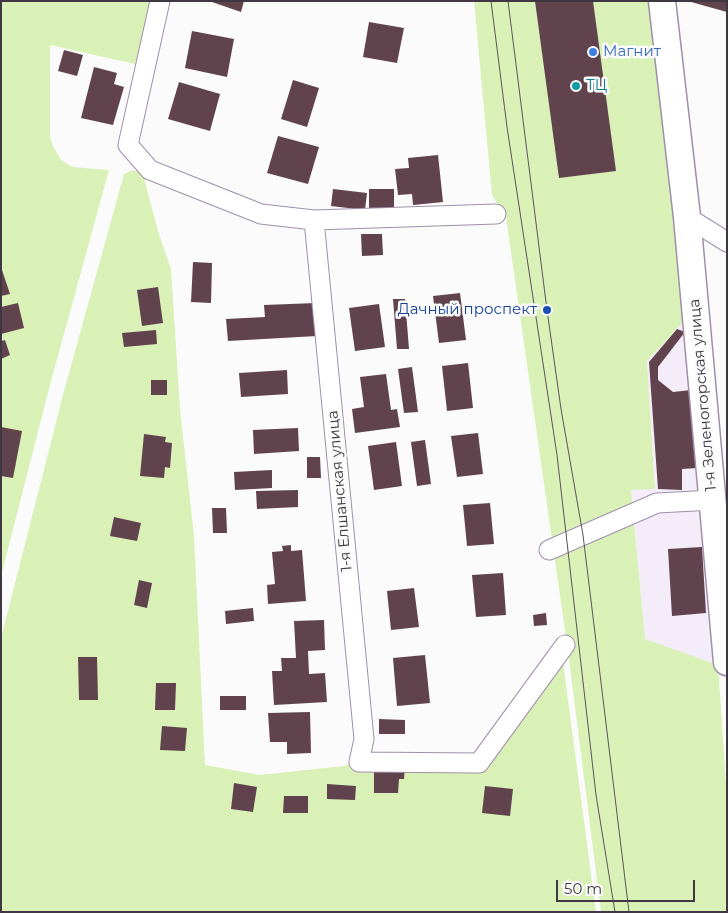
<!DOCTYPE html>
<html>
<head>
<meta charset="utf-8">
<style>
	body { margin:0 }
	#map { position:relative; width:728px; height:913px; overflow:hidden; background:#fbfbfb; font-family:Montserrat,sans-serif }
	canvas { display:block }
	.frame { position:absolute; inset:0; border:2px solid #3f3843; pointer-events:none }
	.scale { position:absolute; left:556px; top:880px; width:139px; height:22px; box-sizing:border-box; border:2px solid #3f3843; border-top:0; padding-left:6px; font-size:15px; line-height:18px; white-space:nowrap; color:#3f3843; -webkit-text-stroke:4px #fbfbfb; paint-order:stroke }
</style>
</head>
<body>
<div id="map">
<canvas width="728" height="913"></canvas>
<div class="frame"></div>
<div class="scale">50 m</div>
</div>
<script>
const ctx = document.querySelector('canvas').getContext('2d');
ctx.lineJoin = 'round';
function fillPath(path, color) {
  ctx.fillStyle = color;
  ctx.fill(path, 'evenodd');
}
function shape(rows) {
  const path = new Path2D();
  for (const r of rows) {
    path.moveTo(r[0], r[1]);
    for (let i = 2; i < r.length; i += 2) path.lineTo(r[i], r[i + 1]);
  }
  return path;
}
function strokePath(path, color, width, dash) {
  ctx.strokeStyle = color;
  ctx.lineWidth = width;
  ctx.lineCap = dash ? 'butt' : 'round';
  ctx.setLineDash(dash || []);
  ctx.stroke(path);
}
function label(font, color, halo, rows, align = 'center') {
  ctx.font = font + ' Montserrat,sans-serif';
  ctx.lineWidth = 5;
  ctx.setLineDash([]);
  ctx.textBaseline = 'middle';
  ctx.strokeStyle = halo;
  ctx.fillStyle = color;
  for (const [text, x, y, turn = 0] of rows) {
    ctx.save();
    ctx.translate(x, y);
    ctx.rotate((+turn || 0) * Math.PI / 180);
    ctx.textAlign = isNaN(turn) ? turn : align;
    if (halo) ctx.strokeText(text, 0, 0);
    ctx.fillText(text, 0, 0);
    ctx.restore();
  }
}
fillPath(shape([
	[688,317,718,665,645,640,631,489,655,488,647,361]
]), '#f5ecfa');
fillPath(shape([
	[1,1,153,1,135,64,50,45,50,137,53,146,61,160,72,167,109,170,50,385,1,576],
	[474,1,654,1,688,317,647,361,655,489,631,490,645,639,718,665,727,798,727,912,601,912,569,659,506,217,492,195],
	[133,170,143,174,158,231,171,269,180,409,194,536,205,765,260,775,344,766,359,762,479,763,563,662,596,912,1,912,1,638,64,391,124,174]
]), '#d9f1b7');
fillPath(shape([
	[209,1,244,1,241,12],
	[535,1,593,1,616,171,559,178],
	[691,1,727,1,727,12,691,2],
	[369,22,404,28,397,63,363,57],
	[192,31,234,39,227,77,185,68],
	[64,50,83,55,77,76,58,71],
	[94,67,117,73,114,84,124,87,113,125,81,118],
	[293,80,319,88,307,127,281,119],
	[179,82,220,94,210,131,168,119],
	[278,136,319,147,308,184,267,173],
	[438,155,443,202,413,205,412,194,398,195,395,169,409,168,408,158],
	[333,189,367,193,365,210,331,206],
	[369,189,394,189,394,209,369,209],
	[361,234,382,234,383,255,362,256],
	[193,262,212,263,211,303,191,302],
	[1,267,10,294,1,296],
	[158,287,163,323,142,326,137,290],
	[460,293,466,340,439,343,433,296],
	[393,299,405,299,409,349,397,349],
	[18,303,24,328,1,334,1,307],
	[316,303,317,336,228,341,226,319,265,317,264,305],
	[379,304,385,347,355,351,349,308],
	[677,329,685,332,658,367,658,380,673,392,691,390,697,468,682,469,682,490,658,489,649,362],
	[156,330,157,344,124,347,122,333],
	[5,340,10,355,1,359,1,341],
	[468,363,473,408,447,411,442,366],
	[412,367,418,412,404,413,398,369],
	[287,370,288,394,241,397,239,373],
	[386,374,391,410,397,409,400,427,355,433,352,409,364,407,360,377],
	[151,380,167,380,167,395,151,395],
	[1,427,22,431,13,478,1,476],
	[298,428,299,451,254,454,253,430],
	[478,433,483,474,457,477,451,436],
	[144,434,166,437,165,442,172,443,170,468,165,467,164,478,140,476],
	[425,440,431,484,417,486,411,442],
	[396,442,402,486,374,490,368,446],
	[307,457,320,457,321,478,307,478],
	[272,470,272,488,235,490,234,472],
	[298,490,298,507,257,509,256,491],
	[490,503,494,544,467,546,463,505],
	[212,508,226,508,227,533,213,533],
	[114,517,141,523,137,541,110,536],
	[291,545,291,551,302,550,306,601,268,604,267,585,275,584,272,552,283,551,282,546],
	[702,547,706,613,672,616,668,549],
	[503,573,506,615,476,617,472,575],
	[139,580,152,583,147,608,134,605],
	[414,588,419,627,391,630,387,591],
	[253,608,254,621,226,624,225,611],
	[546,613,547,625,534,626,533,615],
	[324,620,325,650,308,651,309,674,325,673,327,702,274,705,272,671,282,671,281,658,296,658,294,621],
	[425,655,430,703,397,706,393,658],
	[78,657,97,657,98,700,79,700],
	[156,683,176,683,175,710,155,710],
	[220,696,246,696,246,710,220,710],
	[310,712,311,753,287,754,287,742,270,742,268,713],
	[379,719,405,720,405,734,379,734],
	[162,726,187,728,185,751,160,750],
	[374,765,405,765,404,779,399,779,398,793,374,793],
	[234,783,257,787,253,812,231,809],
	[327,784,356,786,355,800,327,799],
	[485,786,513,789,510,816,482,813],
	[284,796,308,796,308,813,283,813]
]), '#60434d');
const street = shape([
	[160,1,128,145,150,170,261,214,314,220,496,214],
	[687,217,727,242],
	[314,220,364,739,359,762,479,763,565,645],
	[549,550,657,503,713,500]
]);
const secondary = shape([
	[662,1,687,217,727,662]
]);
strokePath(street, '#a08faa', 21);
strokePath(secondary, '#a08faa', 29);
strokePath(street, '#fff', 19);
strokePath(secondary, '#fff', 26);
strokePath(shape([
	[491,1,507,127,557,455,596,795,615,912],
	[508,1,547,310,561,409,583,535,629,912]
]), '#5a545d', 1);
for (const [x, y, r, color] of [
	[593,52,5,"#3f7fe0"],
	[576,86,5,"#0f9aa8"],
	[547,310,5,"#1a4fb4"]
]) {
  const dot = new Path2D();
  dot.arc(x, y, r, 0, 2 * Math.PI);
  ctx.fillStyle = color;
  ctx.fill(dot);
  strokePath(dot, '#fbfbfb', 2);
}
label('15px', '#366cbe', '#fbfbfb', [
	["Магнит",603,52]
], 'left');
label('15px', '#0d838f', '#fbfbfb', [
	["ТЦ",586,86]
], 'left');
label('15px', '#164399', '#fbfbfb', [
	["Дачный проспект",537,310]
], 'right');
label('15px', '#3f3843', '#fbfbfb', [
	["1-я Зеленогорская улица",703,395,-95],
	["1-я Елшанская улица",340,491,-95]
]);
</script>
</body>
</html>
